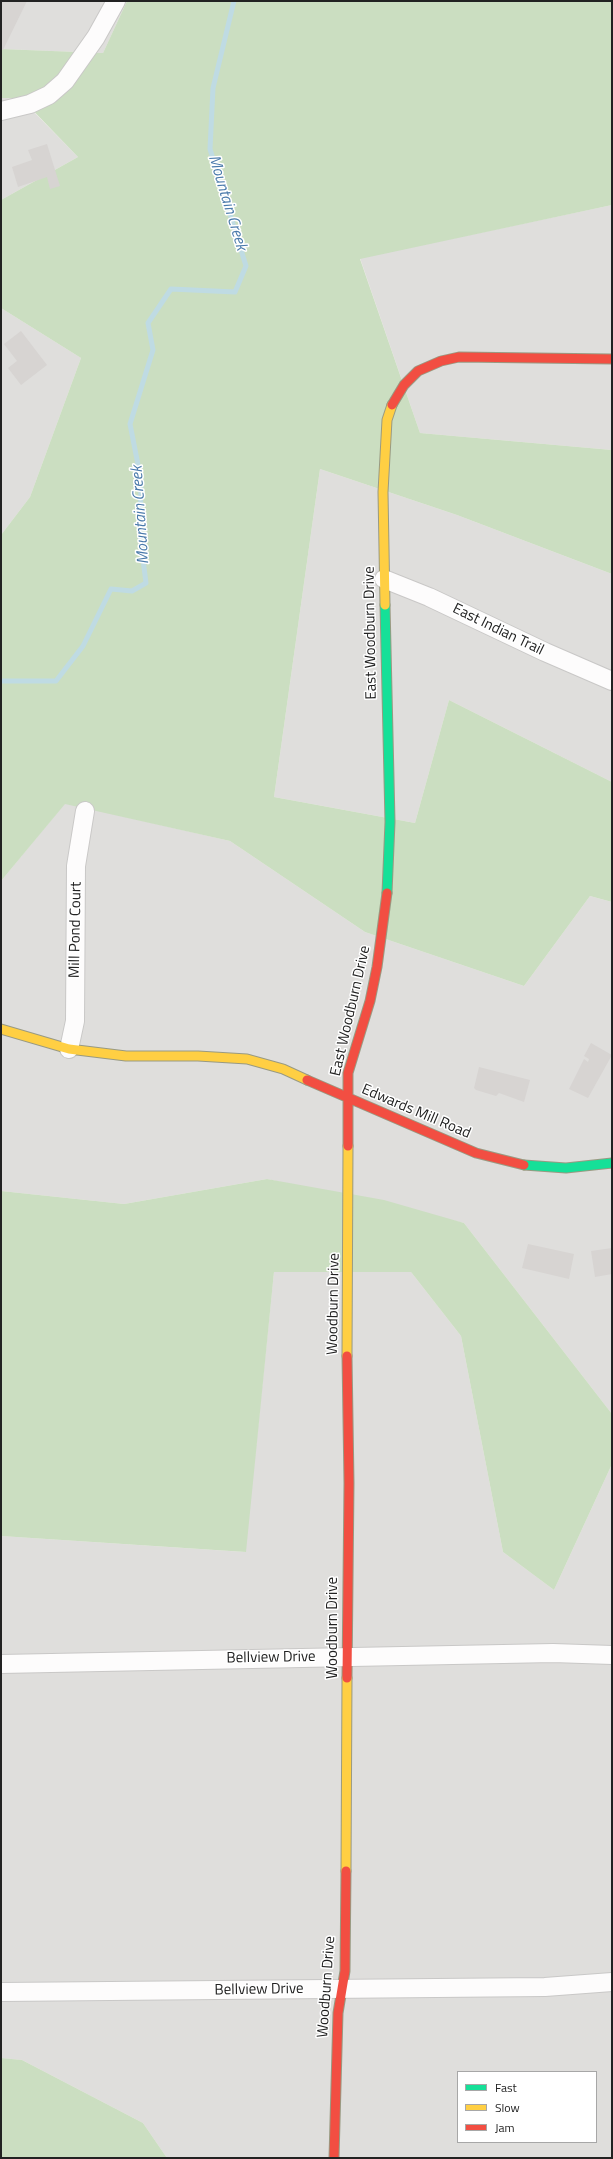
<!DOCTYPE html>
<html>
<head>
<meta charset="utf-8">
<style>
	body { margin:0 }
	#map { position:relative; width:613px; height:2159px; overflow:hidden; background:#f0eeeb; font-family:"Titillium Web",sans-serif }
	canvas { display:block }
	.frame { position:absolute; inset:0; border:2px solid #222; pointer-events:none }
	.legend { position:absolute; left:457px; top:2071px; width:140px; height:72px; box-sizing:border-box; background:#fff; border:1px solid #a7a7a7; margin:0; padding:5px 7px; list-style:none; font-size:12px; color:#222 }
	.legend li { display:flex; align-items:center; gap:8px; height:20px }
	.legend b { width:20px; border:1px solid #a7a7a7 }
</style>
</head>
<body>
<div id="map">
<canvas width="613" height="2159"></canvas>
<div class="frame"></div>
<ul class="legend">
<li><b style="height:5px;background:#16e098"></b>Fast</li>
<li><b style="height:5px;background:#ffcf43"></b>Slow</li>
<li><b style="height:5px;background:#f24e42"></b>Jam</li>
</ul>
</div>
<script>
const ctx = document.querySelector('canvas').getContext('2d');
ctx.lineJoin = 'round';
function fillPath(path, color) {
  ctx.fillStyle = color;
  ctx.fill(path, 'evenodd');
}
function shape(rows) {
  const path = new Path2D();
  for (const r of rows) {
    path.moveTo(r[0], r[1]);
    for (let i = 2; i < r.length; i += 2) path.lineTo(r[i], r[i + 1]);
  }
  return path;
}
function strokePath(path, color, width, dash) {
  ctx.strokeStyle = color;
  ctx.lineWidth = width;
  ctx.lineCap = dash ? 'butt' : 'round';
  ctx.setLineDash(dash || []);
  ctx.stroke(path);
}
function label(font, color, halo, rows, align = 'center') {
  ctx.font = font + ' "Titillium Web",sans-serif';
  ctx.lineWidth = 3;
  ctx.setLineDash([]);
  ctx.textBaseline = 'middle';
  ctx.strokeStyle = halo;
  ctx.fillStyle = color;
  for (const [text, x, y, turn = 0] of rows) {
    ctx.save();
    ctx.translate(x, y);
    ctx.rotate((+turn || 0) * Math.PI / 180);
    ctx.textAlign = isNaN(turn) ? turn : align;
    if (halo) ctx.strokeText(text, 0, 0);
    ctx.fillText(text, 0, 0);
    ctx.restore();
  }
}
fillPath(shape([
	[1,1,127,1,103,53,1,49],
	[1,98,20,98,78,157,1,200],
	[612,205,612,450,420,433,360,258],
	[1,308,81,358,30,497,1,535],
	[320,469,457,515,612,574,612,782,449,700,415,823,274,797],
	[65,803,230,841,365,932,524,986,590,896,612,902,612,1414,464,1223,267,1179,124,1204,1,1191,1,881],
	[274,1272,411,1272,461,1336,503,1552,554,1590,612,1464,612,2158,167,2158,143,2123,22,2060,1,2058,1,1536,245,1552],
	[458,2072,596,2072,596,2142,458,2142]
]), '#dfdedc');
fillPath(shape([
	[127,1,612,1,612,205,360,259,420,433,612,450,612,574,457,515,320,469,274,797,415,823,449,700,612,782,612,902,590,896,524,986,365,932,230,841,65,804,1,881,1,535,30,497,81,358,1,308,1,200,78,157,21,98,1,98,1,49,103,53],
	[267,1179,384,1200,464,1223,612,1414,612,1464,554,1590,503,1552,461,1336,411,1272,274,1272,246,1552,1,1536,1,1191,124,1204],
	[1,2058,22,2060,143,2123,167,2158,1,2158]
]), '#cbdec1');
strokePath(shape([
	[1,681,56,681,83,646,111,589,132,591,146,583,140,536,141,480,130,424,153,350,148,323,171,289,235,292,246,266,210,149,213,88,234,1]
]), '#bfdbe3', 5);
fillPath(shape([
	[2,1,27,1,3,50,1,49],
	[47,144,60,186,50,189,47,177,18,187,12,167,32,160,28,150],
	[21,331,47,365,21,385,8,368,17,361,4,344],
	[591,1043,612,1055,588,1098,569,1089,584,1059,588,1062,589,1059,584,1056],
	[479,1067,530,1080,524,1102,499,1093,496,1096,476,1090,474,1088],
	[528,1244,574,1254,569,1279,522,1268],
	[612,1248,612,1274,595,1277,591,1251]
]), '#d7d4d2');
const street = shape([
	[1,111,30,104,49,95,65,81,96,37,116,1],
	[384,579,429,597,545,652,612,681],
	[69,1049,75,1021,76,866,85,811],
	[1,1664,553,1653,612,1655],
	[1,1992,545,1987,612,1982]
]);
const fast = shape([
	[385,605,390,822,387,893],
	[524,1165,566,1168,612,1163]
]);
const slow = shape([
	[385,605,383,492,387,420,392,405],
	[1,1029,69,1049,126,1056,198,1056,247,1059,283,1069,307,1080],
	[347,1356,348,1146],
	[346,1871,347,1678]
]);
const jam = shape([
	[392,405,404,385,418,371,441,361,459,357,612,359],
	[307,1080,476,1153,524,1165],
	[348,1146,348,1073,370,1001,377,967,387,893],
	[347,1356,349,1483,347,1678],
	[334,2158,338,2013,345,1971,346,1871]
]);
strokePath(street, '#c9c8c7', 20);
strokePath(fast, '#999a82', 11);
strokePath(slow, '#999a82', 11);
strokePath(jam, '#999a82', 11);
strokePath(street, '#fdfcfc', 18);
strokePath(fast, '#16e098', 9);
strokePath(slow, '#ffcf43', 9);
strokePath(jam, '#f24e42', 9);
label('15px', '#222', '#fff', [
	["East Indian Trail",498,630,26],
	["East Woodburn Drive",371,633,-91],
	["Mill Pond Court",76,930,-89],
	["East Woodburn Drive",351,1011,-77],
	["Edwards Mill Road",416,1112,23],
	["Woodburn Drive",334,1304,-89],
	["Woodburn Drive",333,1628,-90],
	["Bellview Drive",271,1658,-1],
	["Woodburn Drive",327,1987,-86],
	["Bellview Drive",259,1990,-1]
]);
label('italic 16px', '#4a7aab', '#fff', [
	["Mountain Creek",227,203,73],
	["Mountain Creek",141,515,-94]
]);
</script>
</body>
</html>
